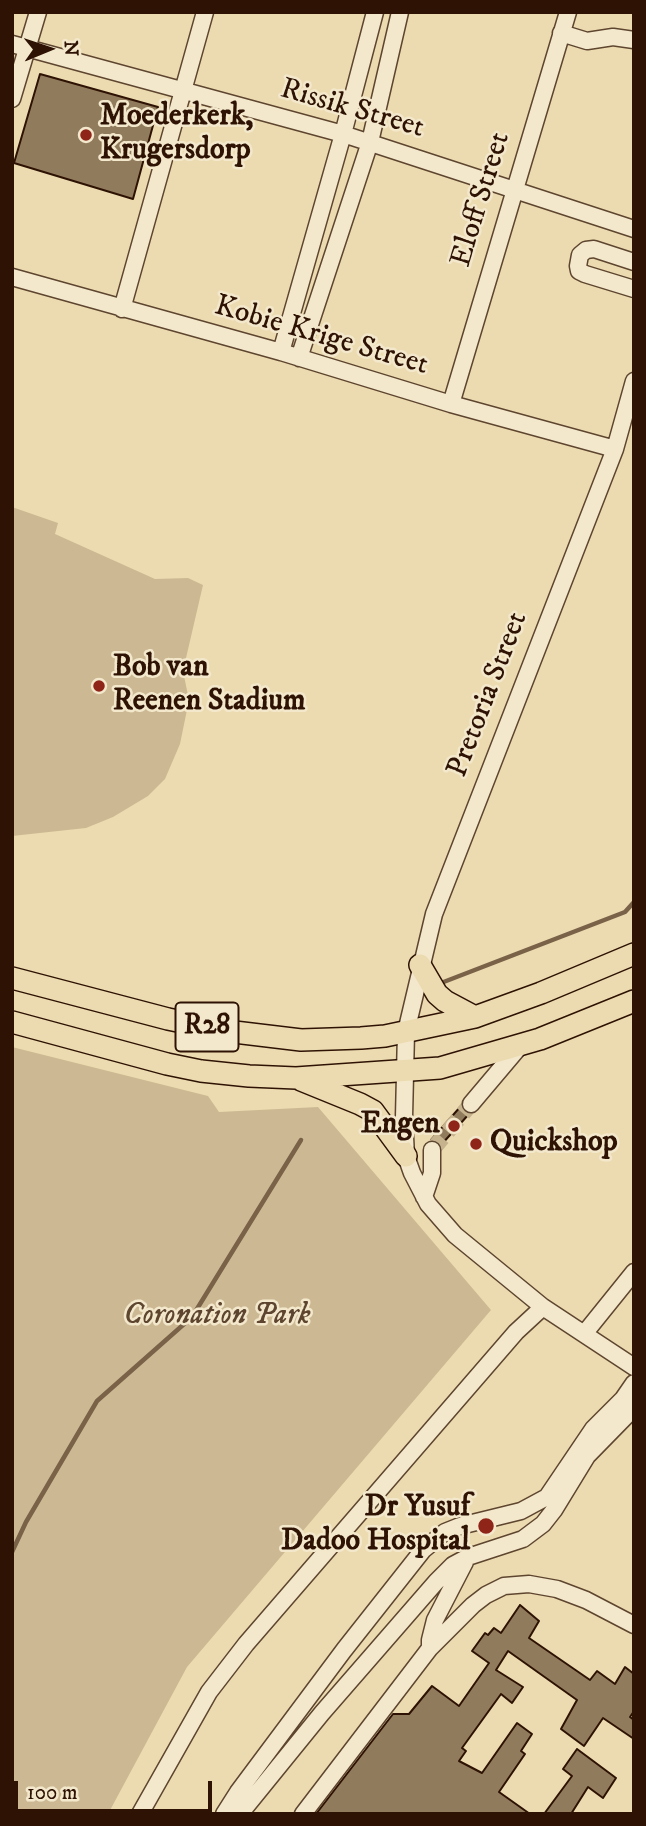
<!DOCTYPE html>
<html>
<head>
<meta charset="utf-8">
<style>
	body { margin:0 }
	#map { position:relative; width:646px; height:1826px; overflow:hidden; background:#ecdbb0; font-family:"IM FELL DW Pica",serif }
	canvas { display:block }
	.frame { position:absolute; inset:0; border:14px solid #2e1304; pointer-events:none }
	.north { position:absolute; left:14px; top:14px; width:70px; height:70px; -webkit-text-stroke:5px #f3e8cc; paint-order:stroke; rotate:88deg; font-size:19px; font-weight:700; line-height:28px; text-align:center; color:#2e1304 }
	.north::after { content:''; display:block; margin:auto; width:24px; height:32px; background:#2e1304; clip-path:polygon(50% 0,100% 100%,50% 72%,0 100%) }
	.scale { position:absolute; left:14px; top:1781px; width:198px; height:32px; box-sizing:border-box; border:4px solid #2e1304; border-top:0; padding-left:9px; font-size:21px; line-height:24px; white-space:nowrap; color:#2e1304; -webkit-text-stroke:5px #f3e8cc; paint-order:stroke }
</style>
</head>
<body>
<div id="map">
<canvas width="646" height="1826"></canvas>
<div class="frame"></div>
<div class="north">N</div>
<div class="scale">100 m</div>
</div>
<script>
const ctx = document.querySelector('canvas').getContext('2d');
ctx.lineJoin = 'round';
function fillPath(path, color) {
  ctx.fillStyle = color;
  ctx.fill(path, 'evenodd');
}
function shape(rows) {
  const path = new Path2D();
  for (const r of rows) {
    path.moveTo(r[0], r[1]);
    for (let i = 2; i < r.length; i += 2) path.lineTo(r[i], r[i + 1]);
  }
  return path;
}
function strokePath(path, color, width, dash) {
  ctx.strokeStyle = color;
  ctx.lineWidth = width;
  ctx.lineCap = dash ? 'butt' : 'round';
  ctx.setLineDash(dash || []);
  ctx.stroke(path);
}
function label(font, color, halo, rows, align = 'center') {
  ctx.font = font + ' "IM FELL DW Pica",serif';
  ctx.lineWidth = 5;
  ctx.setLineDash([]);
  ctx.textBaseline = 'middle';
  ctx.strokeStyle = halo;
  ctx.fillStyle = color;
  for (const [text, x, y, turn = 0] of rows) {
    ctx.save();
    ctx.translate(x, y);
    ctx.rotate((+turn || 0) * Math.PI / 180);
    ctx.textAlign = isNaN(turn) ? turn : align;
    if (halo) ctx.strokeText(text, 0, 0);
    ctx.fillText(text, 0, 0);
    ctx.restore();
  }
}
fillPath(shape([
	[12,507,58,523,55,534,155,579,188,578,203,585,183,671,189,700,180,744,165,779,148,796,113,817,86,828,12,836],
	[12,1047,208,1096,219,1112,318,1107,491,1310,187,1667,108,1814,12,1814]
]), '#ccb993');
strokePath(shape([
	[441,983,625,912,634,902],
	[12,1552,26,1522,97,1401,192,1317,301,1140]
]), '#796248', 4.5);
const building = shape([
	[40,74,158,107,133,199,14,163,40,74],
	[461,1106,464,1112,469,1114,441,1145,437,1141,431,1140,461,1106],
	[520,1605,539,1621,529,1638,590,1680,597,1671,615,1684,625,1667,634,1674,634,1711,630,1717,634,1720,634,1739,603,1718,584,1746,561,1729,577,1700,508,1651,496,1670,523,1687,512,1703,501,1694,462,1748,466,1751,459,1761,482,1773,517,1723,532,1734,521,1751,525,1754,499,1792,530,1814,316,1814,393,1714,409,1714,432,1686,459,1706,489,1663,472,1651,485,1633,488,1635,494,1628,501,1633,520,1605],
	[577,1749,616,1778,603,1798,588,1787,571,1814,544,1814,572,1776,563,1769,577,1749]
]);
fillPath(building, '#917b5d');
strokePath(building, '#2e1304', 2);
strokePath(shape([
	[432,1150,471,1104]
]), '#c6b38e', 16, [16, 8]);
const minor = shape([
	[561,33,587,41,613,37,634,40],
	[12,44,343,134,634,229],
	[12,99,38,12],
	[634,262,594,249,586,250,580,255,578,266,579,271,585,274,634,289],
	[12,277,281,352,451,404,615,449],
	[122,309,205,12],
	[281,352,343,134,375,12],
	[299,358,370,142,400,12],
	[634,381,615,449,434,914,406,1032,404,1117,406,1156,412,1173,428,1204,455,1235,543,1307,634,1367],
	[451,404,568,12],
	[471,1104,520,1046],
	[424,1197,432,1173,432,1150],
	[584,1334,634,1272],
	[430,1648,430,1640,435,1620,465,1562],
	[140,1814,209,1692,246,1644,516,1332,543,1307],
	[224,1814,238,1792,344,1650,423,1550,445,1532,460,1526,521,1511,547,1497,593,1429,623,1399,634,1383],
	[240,1814,322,1713,436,1582,453,1565,468,1557,523,1539,543,1524,554,1510,587,1456,634,1408],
	[303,1814,430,1648,473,1605,486,1595,504,1586,529,1584,557,1589,586,1600,634,1625]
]);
const major = shape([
	[420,965,437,994,445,1001,475,1017],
	[12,978,168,1019,226,1031,301,1040,361,1038,385,1036,475,1017,541,993,634,954],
	[12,1022,167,1064,201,1071,249,1076,296,1078,440,1068,540,1039,634,1001],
	[301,1080,360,1104,373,1111,406,1156]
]);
strokePath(minor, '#5e452f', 19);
strokePath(major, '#2e1304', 24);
strokePath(minor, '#f3e8cc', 16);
strokePath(major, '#ecdbb0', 21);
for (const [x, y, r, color] of [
	[86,135,7,"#8f2418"],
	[99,686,7,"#8f2418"],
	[454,1126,7,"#8f2418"],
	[476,1144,7,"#8f2418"],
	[486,1526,9,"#8f2418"]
]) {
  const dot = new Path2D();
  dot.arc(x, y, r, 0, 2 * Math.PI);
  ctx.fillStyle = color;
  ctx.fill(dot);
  strokePath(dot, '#f3e8cc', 2.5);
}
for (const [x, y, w] of [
	[207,1027,63]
]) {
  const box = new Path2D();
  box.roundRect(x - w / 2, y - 24.5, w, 49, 5);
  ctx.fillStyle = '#f3e8cc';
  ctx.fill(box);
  strokePath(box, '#2e1304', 2);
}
label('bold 28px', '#2e1304', null, [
	["R28",207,1027]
]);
label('30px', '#2e1304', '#f3e8cc', [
	["Rissik Street",352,110,16],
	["Eloff Street",482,200,-73],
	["Kobie Krige Street",321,337,16],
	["Pretoria Street",489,695,-69]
]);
label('bold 30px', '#2e1304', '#f3e8cc', [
	["Moederkerk,",100,118],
	["Krugersdorp",100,152],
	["Bob van",113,669],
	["Reenen Stadium",113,703],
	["Engen",440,1126,"right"],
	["Quickshop",490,1144],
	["Dr Yusuf",470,1509,"right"],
	["Dadoo Hospital",470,1543,"right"]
], 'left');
label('italic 30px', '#5d452f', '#f3e8cc', [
	["Coronation Park",217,1317]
]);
</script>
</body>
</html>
